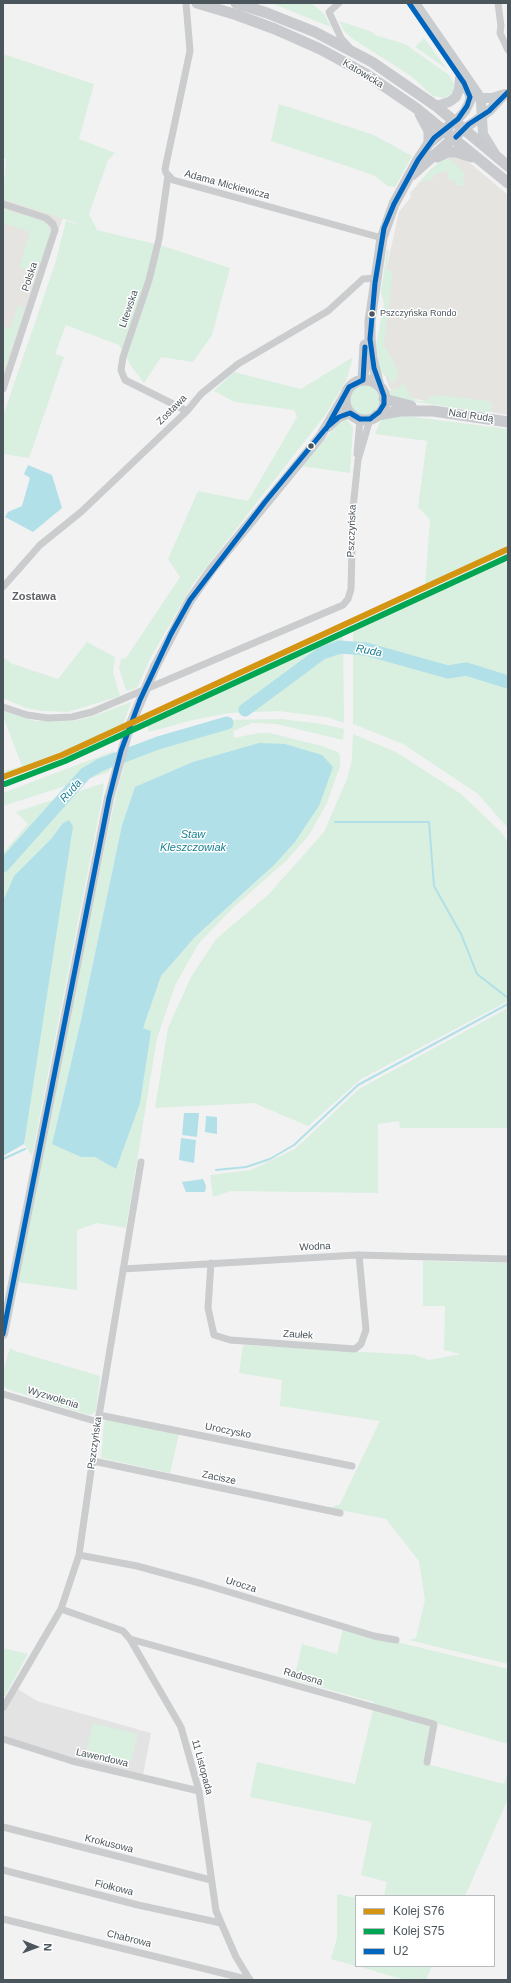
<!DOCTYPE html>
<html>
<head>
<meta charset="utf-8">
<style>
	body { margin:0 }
	#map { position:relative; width:511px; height:1983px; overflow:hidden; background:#f2f2f2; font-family:Helvetica,sans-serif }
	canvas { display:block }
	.frame { position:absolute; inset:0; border:4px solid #4a555c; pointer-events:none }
	.legend { position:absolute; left:355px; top:1895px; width:140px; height:72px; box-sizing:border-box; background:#fff; border:1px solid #b7bbbe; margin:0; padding:5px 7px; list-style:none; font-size:12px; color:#4a555c }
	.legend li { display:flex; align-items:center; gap:8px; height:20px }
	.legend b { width:20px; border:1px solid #b7bbbe }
	.north { position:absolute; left:16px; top:1927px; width:40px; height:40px; -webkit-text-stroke:3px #fff; paint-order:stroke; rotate:91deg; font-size:11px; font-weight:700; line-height:16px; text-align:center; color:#4a555c }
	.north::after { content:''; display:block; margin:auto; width:14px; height:18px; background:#4a555c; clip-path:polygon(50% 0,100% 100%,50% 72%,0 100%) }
</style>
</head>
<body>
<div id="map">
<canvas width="511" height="1983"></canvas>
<div class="frame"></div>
<ul class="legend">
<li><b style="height:5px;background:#d49612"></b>Kolej S76</li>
<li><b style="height:5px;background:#00a651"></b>Kolej S75</li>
<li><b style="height:5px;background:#0065bd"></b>U2</li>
</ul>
<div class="north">N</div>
</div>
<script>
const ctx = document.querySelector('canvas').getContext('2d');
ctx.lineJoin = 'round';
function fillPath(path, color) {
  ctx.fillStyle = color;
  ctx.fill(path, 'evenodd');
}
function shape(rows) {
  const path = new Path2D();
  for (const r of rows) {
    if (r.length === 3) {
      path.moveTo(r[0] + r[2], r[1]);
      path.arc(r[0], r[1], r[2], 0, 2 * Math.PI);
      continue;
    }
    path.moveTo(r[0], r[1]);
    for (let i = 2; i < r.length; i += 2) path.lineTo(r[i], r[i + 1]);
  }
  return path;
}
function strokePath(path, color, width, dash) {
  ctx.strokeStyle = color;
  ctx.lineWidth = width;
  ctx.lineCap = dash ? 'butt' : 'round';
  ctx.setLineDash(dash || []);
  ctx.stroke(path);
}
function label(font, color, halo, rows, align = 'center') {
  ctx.font = font + ' Helvetica,sans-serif';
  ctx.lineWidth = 3;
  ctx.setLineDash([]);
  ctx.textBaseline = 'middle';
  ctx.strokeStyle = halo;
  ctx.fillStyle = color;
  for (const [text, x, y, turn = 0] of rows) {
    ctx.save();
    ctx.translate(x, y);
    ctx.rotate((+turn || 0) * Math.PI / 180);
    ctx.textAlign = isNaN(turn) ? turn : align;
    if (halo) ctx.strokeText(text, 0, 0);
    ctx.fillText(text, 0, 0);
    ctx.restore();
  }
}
fillPath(shape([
	[456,156,465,159,508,195,508,415,398,396,389,387,383,368,386,270,399,212,411,197,410,193,431,169,445,158],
	[3,199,63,218,3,378]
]), '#e6e4e0');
fillPath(shape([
	[18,1689,37,1701,151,1733,143,1775,46,1751,3,1737,3,1715]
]), '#e4e3e3');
fillPath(shape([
	[271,3,311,3,324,14,331,27],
	[339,21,370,31,375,35,405,44,449,75,454,84,453,93,444,98,433,96,411,76,353,39,344,31],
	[424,38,447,69,415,47],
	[3,54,94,84,79,139,115,153,108,160,89,214,97,230,163,246,230,268,212,335,193,362,161,357,144,383,131,366,119,345,66,325,55,354,64,357,29,458,3,454,3,416,55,264,66,221,88,227,3,199,6,159,3,158],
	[279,104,374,135,412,156,395,187,387,186,375,176,350,167,271,141],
	[447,157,464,172,463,185,456,185,455,179,449,181,447,171,434,174,433,179,420,182,431,169],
	[3,209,44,221,48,226,51,232,36,274,19,267,30,232,3,223],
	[387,250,389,250,386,270,393,271,384,345,396,366,398,376,395,382,390,383,389,378,380,372,376,345,384,304,381,292],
	[18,306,25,308,3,373,3,326,11,329],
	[353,357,346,381,326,414,193,584,151,657,137,688,126,691,119,668,121,659,126,658,180,577,168,559,198,491,248,501,297,417,294,410,235,402,214,391,234,372,301,389],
	[403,383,412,398,418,401,425,401,436,395,489,401,493,405,490,412,487,413,393,398,387,393,388,391,400,387],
	[364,400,15],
	[405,416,508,429,508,545,425,585,430,520,418,507,427,441,375,434,381,419],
	[342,420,347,420,353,427,350,473,301,466],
	[508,561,508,828,478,794,403,744,353,724,353,629],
	[343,635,344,723,327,717,278,711,229,713,193,720,149,732,147,726],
	[87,642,115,657,113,672,120,696,68,712,43,711,26,708,3,698,3,657,13,664,58,679],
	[131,702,123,725,36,763,3,774,3,771,22,766,3,716,3,711,35,721,72,721,91,717],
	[281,719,322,724,344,729,343,740,276,724,252,723,233,731,234,738,259,733,270,733,322,746,338,752,340,756,340,766,327,803,309,835,287,860,234,907,199,943,176,983,157,1038,126,1228,97,1223,77,1230,77,1290,17,1282,64,1041,116,795,129,747,194,727,226,720],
	[135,787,319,806,295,842,259,879,195,937,161,976,142,1028,151,1031,116,1169,95,1157,81,1157,52,1143,81,1020,122,825],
	[353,734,396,752,461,794,502,833,508,843,508,1001,361,1079,308,1126,254,1103,155,1108,168,1028,191,977,216,939,269,894,324,832,347,779,352,760],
	[114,751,109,772,3,806,3,793],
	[104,783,102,799,32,1156,24,1144,62,824,51,839,14,876,3,901,3,853,28,824,16,812],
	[508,1008,508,1128,400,1128,399,1121,378,1124,378,1193,231,1191,213,1197,210,1175,251,1170,295,1149,359,1089],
	[423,1261,508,1263,508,1664,409,1640,416,1638,425,1600,419,1561,386,1519,330,1508,340,1504,380,1421,280,1406,282,1380,239,1373,243,1345,415,1355,429,1360,461,1354,444,1350,445,1306,423,1306],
	[10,1348,15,1351,100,1376,96,1412,89,1415,7,1389,3,1385,3,1371],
	[107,1418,179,1434,170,1473,101,1458,104,1422],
	[343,1629,508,1669,508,1744,374,1705,374,1702,294,1680,302,1644,337,1654],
	[3,1648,28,1654,5,1696,3,1696],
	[373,1710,431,1727,423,1763,504,1784,508,1772,508,1799,465,1896,384,1896,387,1882,361,1875,372,1822,250,1797,257,1762,355,1784],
	[93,1723,138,1734,131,1762,86,1750],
	[337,1894,356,1898,356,1966,331,1959,337,1938],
	[357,1966,432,1966,426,1980,405,1980]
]), '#d9efe0');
fillPath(shape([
	[28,465,52,475,62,508,33,532,5,517,8,512,22,506,30,478,24,474],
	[259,743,285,744,322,755,333,767,319,806,295,842,274,865,195,937,161,976,143,1028,151,1031,140,1103,116,1169,95,1157,81,1157,52,1144,81,1020,122,825,135,787,193,762],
	[69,820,73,826,24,1144,3,1156,3,901,14,876,51,839,62,824],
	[184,1113,199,1113,197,1137,182,1135],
	[206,1116,217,1117,217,1134,205,1132],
	[181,1138,196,1140,194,1163,179,1160],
	[203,1179,206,1186,205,1192,186,1192,182,1182]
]), '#b1e0e8');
strokePath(shape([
	[335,822,429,822,434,886,461,934,477,974,508,998],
	[3,1159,25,1149],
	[216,1170,246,1167,270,1159,294,1145,358,1085,508,1004]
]), '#b1e0e8', 2);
strokePath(shape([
	[245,710,322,653,340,647,366,649,448,672,466,669,508,682],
	[3,866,85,774,100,765,158,743,227,723]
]), '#b1e0e8', 13);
strokePath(shape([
	[186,3,190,51,165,169,166,173,173,180,382,238],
	[339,3,329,12,341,38,350,48],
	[498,3,501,26,500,33,508,50],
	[168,175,159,239,149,280,123,357,121,370,125,380,187,411],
	[3,204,46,218,53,224,55,230,3,389],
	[357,454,360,419],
	[3,587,40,545,81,512,187,411,201,394,238,364,328,311,363,279,376,278],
	[3,707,27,715,48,718,72,717,92,712,343,605,348,599,351,589,353,508,358,460,370,419],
	[211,1263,208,1308,214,1335,230,1340,355,1349,361,1344,366,1330,359,1255],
	[123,1269,357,1255,508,1259],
	[3,1394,98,1422],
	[99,1415,352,1466],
	[93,1461,340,1513],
	[79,1555,137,1566,203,1584,374,1636,396,1640],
	[61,1609,123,1631,130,1639,181,1727,199,1791,216,1911,236,1957,250,1980],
	[130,1639,434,1724,427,1762],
	[3,1708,61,1609,79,1555,98,1422,141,1162],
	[3,1739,72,1761,199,1791],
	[3,1827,211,1880],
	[3,1870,138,1905,221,1923],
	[3,1919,250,1980]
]), '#cacccd', 7);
strokePath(shape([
	[415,3,478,94,481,102,483,134,494,152],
	[480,98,492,98,505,94],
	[436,106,449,102,456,97,459,89,460,78],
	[455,122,465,111,470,101,470,95,463,82],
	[464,129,489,111,504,95],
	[328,427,339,417,350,413],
	[155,667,190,600,212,569,320,437,346,393],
	[3,1334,109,798]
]), '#cacdcf', 10);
strokePath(shape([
	[197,3,237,15,275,29,320,49,366,74,416,108,508,183],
	[236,3,267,13,315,32,372,62,436,106,508,166],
	[420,114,429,131,429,143],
	[437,157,447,152,456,152,472,157],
	[412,175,459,133],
	[363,380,365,345],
	[365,400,20],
	[379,386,372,358,370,339,370,321,382,238,394,204,418,160,429,143,449,126],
	[384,399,411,406],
	[377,415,401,411,433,411,508,422]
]), '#c8cacd', 11);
strokePath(shape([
	[109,798,129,728,155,667]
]), '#cacdcf', 10);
strokePath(shape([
	[456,137,469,124,489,111,508,92],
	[326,429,349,387,363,380,365,347],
	[3,1334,109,798,121,751,140,700,171,634,190,600,265,502,327,427,339,417,350,413,360,419,370,419,379,412,384,404,384,396,374,368,370,339,375,283,384,228,394,204,418,160,434,138,458,119,467,106,470,97,464,83,409,3]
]), '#0065bd', 5);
strokePath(shape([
	[3,777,62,755,508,549]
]), '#d49612', 6);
strokePath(shape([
	[5,784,65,761,508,557]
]), '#00a651', 6);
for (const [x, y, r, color] of [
	[372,314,3.5,"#4a555c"],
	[311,446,3.5,"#4a555c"]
]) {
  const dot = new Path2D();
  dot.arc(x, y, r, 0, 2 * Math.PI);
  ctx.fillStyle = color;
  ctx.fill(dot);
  strokePath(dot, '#fff', 1.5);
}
label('9px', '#4a555c', '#fff', [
	["Pszczyńska Rondo",380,314]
], 'left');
label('10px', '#4a555c', '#fff', [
	["Katowicka",363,74,31],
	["Adama Mickiewicza",227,185,15],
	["Polska",30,277,-72],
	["Litewska",129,309,-71],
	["Zostawa",172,410,-45],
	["Nad Rudą",471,416,8],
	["Pszczyńska",352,531,-88],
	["Wodna",315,1247,-3],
	["Zaułek",298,1335,4],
	["Wyzwolenia",53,1398,17],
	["Uroczysko",228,1431,11],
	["Pszczyńska",95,1443,-82],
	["Zacisze",219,1478,12],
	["Urocza",241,1585,17],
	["Radosna",303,1677,16],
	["Lawendowa",102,1758,13],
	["11 Listopada",202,1767,75],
	["Krokusowa",109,1844,14],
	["Fiołkowa",114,1888,14],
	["Chabrowa",129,1939,14]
]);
label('bold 11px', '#5e6165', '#fff', [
	["Zostawa",34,597]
]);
label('italic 11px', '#198092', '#fff', [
	["Ruda",369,651,11],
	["Ruda",71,791,-48],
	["Staw",193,835],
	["Kleszczowiak",193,848]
]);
</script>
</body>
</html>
